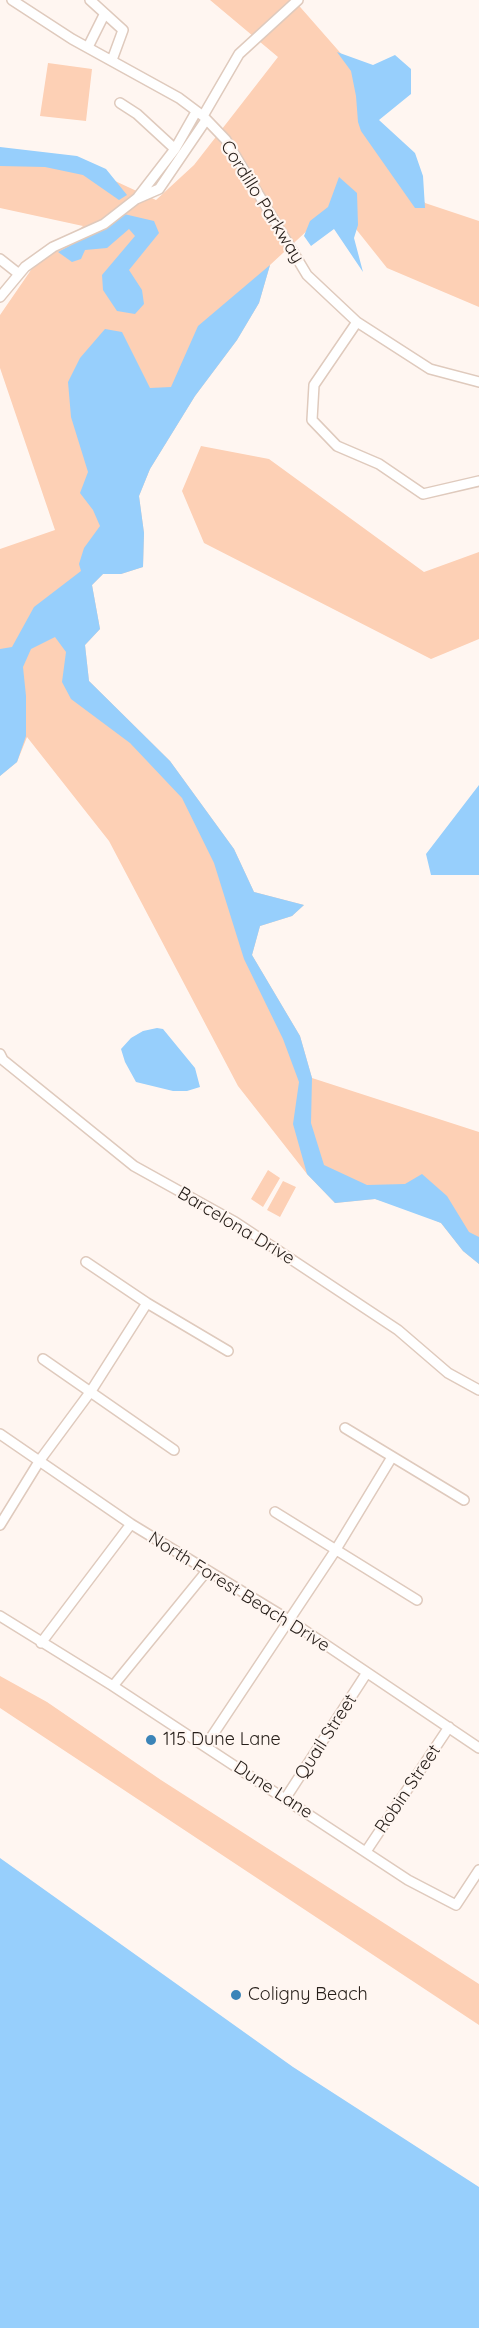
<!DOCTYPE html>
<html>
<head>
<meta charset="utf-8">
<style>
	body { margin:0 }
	canvas { display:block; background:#fff6f1 }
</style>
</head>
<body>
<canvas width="479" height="2328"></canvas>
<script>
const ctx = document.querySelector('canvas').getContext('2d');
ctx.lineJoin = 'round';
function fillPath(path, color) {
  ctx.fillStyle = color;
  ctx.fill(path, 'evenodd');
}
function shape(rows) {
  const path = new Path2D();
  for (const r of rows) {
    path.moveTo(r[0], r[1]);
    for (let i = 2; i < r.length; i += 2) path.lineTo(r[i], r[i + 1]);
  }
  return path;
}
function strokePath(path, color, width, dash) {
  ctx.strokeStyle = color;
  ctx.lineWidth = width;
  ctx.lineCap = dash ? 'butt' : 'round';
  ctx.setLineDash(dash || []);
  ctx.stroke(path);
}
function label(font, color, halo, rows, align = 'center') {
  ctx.font = font + ' Quicksand,sans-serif';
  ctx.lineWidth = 4.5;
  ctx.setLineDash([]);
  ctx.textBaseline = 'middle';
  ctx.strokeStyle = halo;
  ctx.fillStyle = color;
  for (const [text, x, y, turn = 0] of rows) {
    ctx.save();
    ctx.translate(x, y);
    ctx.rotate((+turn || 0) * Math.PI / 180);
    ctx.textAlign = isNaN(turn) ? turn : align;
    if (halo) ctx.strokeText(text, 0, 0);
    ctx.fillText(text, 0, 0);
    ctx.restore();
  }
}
fillPath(shape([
	[210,0,294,0,380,98,372,127,425,203,479,221,479,307,387,268,336,204,270,265,259,303,237,340,195,396,150,469,139,496,144,533,143,567,121,574,103,574,92,585,100,629,85,645,89,681,170,761,234,849,254,892,304,905,292,916,260,926,252,955,300,1036,312,1078,479,1132,479,1264,463,1251,441,1223,409,1209,375,1199,335,1203,307,1174,238,1086,109,841,27,737,17,762,0,776,0,549,55,530,0,368,0,315,31,270,83,226,0,208,0,158,100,174,156,200,194,165,278,57],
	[48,63,92,69,86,121,40,116],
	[201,446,269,459,424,572,479,552,479,639,431,659,204,543,182,491],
	[268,1170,280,1178,263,1207,251,1199],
	[283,1181,296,1187,280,1217,267,1210],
	[0,1676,47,1702,161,1780,479,1984,479,2025,0,1708]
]), '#fdd0b5');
fillPath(shape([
	[337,52,373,65,395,55,411,69,411,94,379,120,415,153,423,176,425,208,415,208,361,131,358,122,356,96,351,71],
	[0,147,77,156,106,169,127,195,119,200,83,175,45,167,0,166],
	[339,177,357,193,358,225,354,238,363,272,334,229,311,246,304,236,310,221,328,207],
	[124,214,154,221,159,233,129,270,142,290,144,304,135,314,117,311,103,290,102,275,135,236,129,229,107,248,85,250,81,259,72,262,58,252,104,228],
	[270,265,259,303,237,340,195,396,150,469,139,496,144,533,143,567,121,574,103,574,92,585,100,629,85,645,89,681,170,761,234,849,254,892,304,905,292,916,260,926,252,955,300,1036,312,1078,311,1123,324,1165,367,1185,405,1184,422,1174,447,1196,469,1232,479,1237,479,1264,463,1251,441,1223,375,1199,335,1203,307,1174,293,1124,299,1082,283,1039,244,959,214,863,182,798,130,743,71,699,62,682,66,652,55,637,31,649,23,667,26,696,26,736,17,762,0,776,0,649,12,647,34,607,81,571,79,564,84,548,100,526,93,510,80,493,88,472,71,417,68,382,80,358,105,329,122,332,150,388,171,387,198,326],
	[479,785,479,875,431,875,426,854],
	[157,1028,163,1029,195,1068,200,1087,187,1091,173,1091,136,1082,125,1062,121,1049,131,1038,143,1031],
	[0,1858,293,2067,479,2187,479,2328,0,2328]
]), '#97cffc');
const street = shape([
	[12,0,72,39,179,98,203,116,226,140,307,275,357,322,430,369,479,382],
	[90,0,123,30,112,60],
	[88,47,104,15],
	[120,103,137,114,175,149],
	[203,116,239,54,298,0],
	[138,197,175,149,196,112],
	[0,259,19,274],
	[0,297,25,267,53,247,104,224,136,199,159,189,206,120],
	[357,322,314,385,312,420,337,446,379,464,423,494,479,481],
	[0,1054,3,1060,134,1166,235,1222,398,1330,448,1373,479,1390],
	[86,1262,147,1303,228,1351],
	[43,1359,174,1450],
	[345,1428,464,1500],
	[0,1434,131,1524,289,1620,479,1748],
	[275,1512,417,1600],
	[0,1525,40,1460,91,1391,147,1303],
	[0,1616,113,1686,408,1880,456,1905,479,1870],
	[41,1643,131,1524],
	[113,1686,206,1572],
	[206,1745,335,1551,392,1457],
	[285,1799,366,1674],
	[367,1850,449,1727]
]);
strokePath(street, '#dfcabd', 12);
strokePath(street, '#fff', 9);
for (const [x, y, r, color] of [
	[151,1740,6,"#3b84b8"],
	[236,1995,6,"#3b84b8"]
]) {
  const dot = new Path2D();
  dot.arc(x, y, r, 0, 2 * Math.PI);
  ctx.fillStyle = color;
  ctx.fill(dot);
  strokePath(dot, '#fff6f1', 2);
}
label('18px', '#261e19', '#fff6f1', [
	["Cordillo Parkway",262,202,58],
	["Barcelona Drive",236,1226,31],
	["North Forest Beach Drive",239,1592,32],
	["Quail Street",326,1737,-57],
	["Robin Street",408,1789,-56],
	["Dune Lane",273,1790,33]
]);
label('18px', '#261e19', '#fff6f1', [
	["115 Dune Lane",163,1740],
	["Coligny Beach",248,1995]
], 'left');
</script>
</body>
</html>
